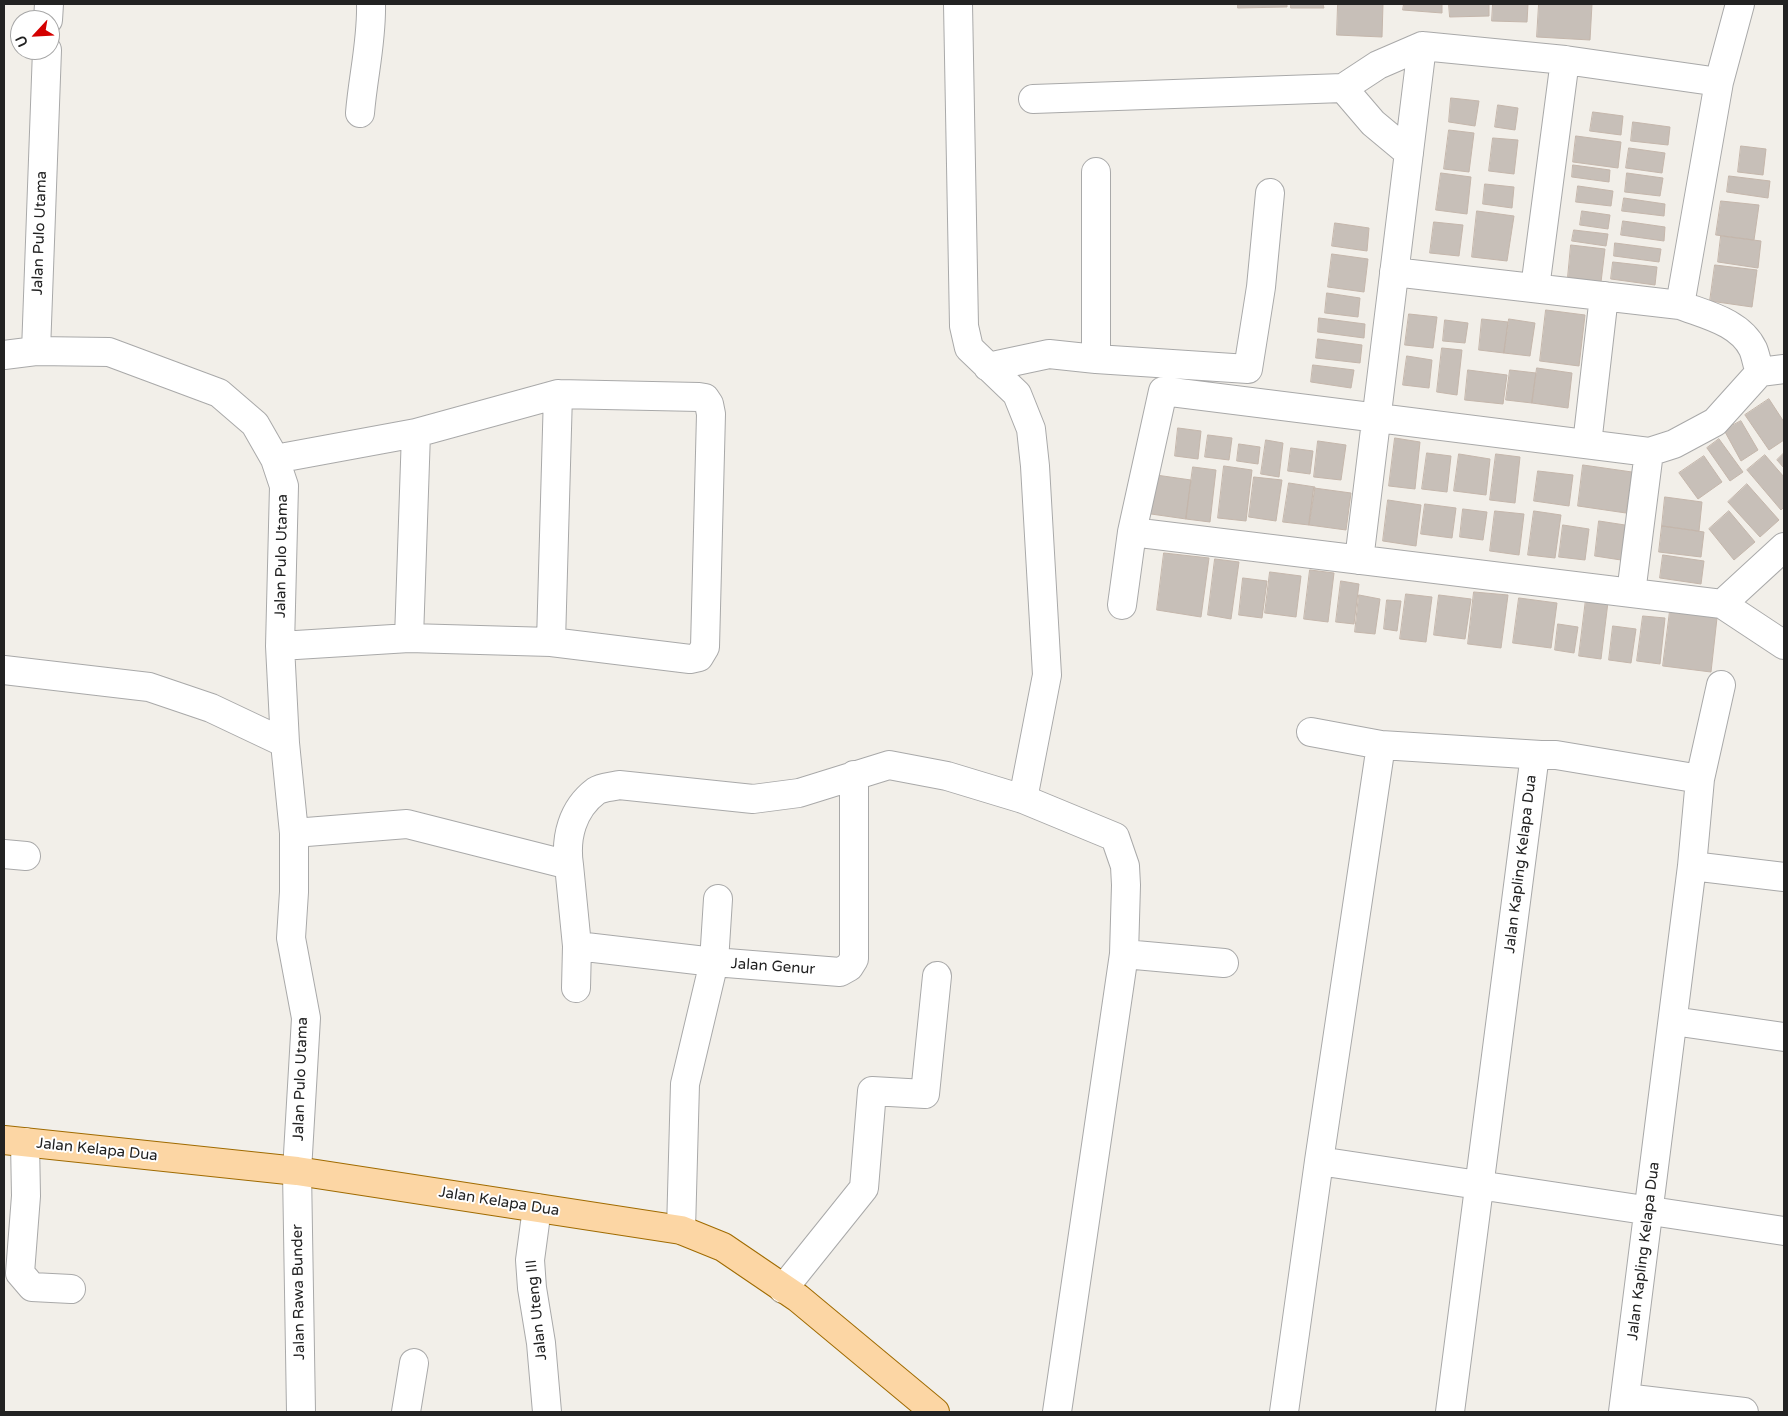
<!DOCTYPE html>
<style>
body{margin:0}
#map{position:relative;width:1788px;height:1416px;overflow:hidden;background:#f2efe9;font-family:"Varela Round",sans-serif}
canvas{display:block}
.frame{position:absolute;inset:0;border:5px solid #222;pointer-events:none}
.north{position:absolute;left:10px;top:10px;width:50px;height:50px;box-sizing:border-box;background:#fff;border:1px solid #a7a7a7;border-radius:50%;rotate:245deg;font-size:14px;font-weight:700;line-height:20px;text-align:center;color:#222}
.north::after{content:'';display:block;margin:auto;width:18px;height:22px;background:#d40000;clip-path:polygon(50% 0,100% 100%,50% 72%,0 100%)}
</style>
<div id="map">
<canvas width="1788" height="1416"></canvas>
<div class="frame"></div>
<div class="north">U</div>
</div>
<script>
const c = document.querySelector('canvas').getContext('2d');
c.lineJoin = 'round';
function fill(path, color) {
  c.fillStyle = color;
  c.fill(path, 'evenodd');
}
function stroke(path, color, width, dash) {
  c.strokeStyle = color;
  c.lineWidth = width;
  c.lineCap = dash ? 'butt' : 'round';
  c.setLineDash(dash || []);
  c.stroke(path);
}
function write(font, color, halo, rows, align = 'center') {
  c.font = font + ' "Varela Round",sans-serif';
  c.lineWidth = 4;
  c.setLineDash([]);
  c.textBaseline = 'middle';
  c.strokeStyle = halo;
  c.fillStyle = color;
  for (const [text, x, y, turn = 0] of rows) {
    c.save();
    c.translate(x, y);
    c.rotate((+turn || 0) * Math.PI / 180);
    c.textAlign = isNaN(turn) ? turn : align;
    if (halo) c.strokeText(text, 0, 0);
    c.fillText(text, 0, 0);
    c.restore();
  }
}
const building = new Path2D(`
 M 1238,4 L 1287,4 L 1287,7 L 1238,8 Z
 M 1291,4 L 1323,4 L 1324,8 L 1291,8 Z
 M 1338,4 L 1383,4 L 1382,37 L 1337,35 Z
 M 1404,4 L 1442,4 L 1442,13 L 1403,10 Z
 M 1449,4 L 1489,4 L 1489,16 L 1450,17 Z
 M 1493,4 L 1528,4 L 1527,22 L 1492,21 Z
 M 1539,4 L 1592,4 L 1590,40 L 1537,37 Z
 M 1451,98 L 1479,101 L 1475,126 L 1449,122 Z
 M 1498,105 L 1518,108 L 1515,130 L 1495,127 Z
 M 1593,112 L 1623,116 L 1621,135 L 1590,131 Z
 M 1633,122 L 1670,127 L 1668,145 L 1631,141 Z
 M 1449,130 L 1474,133 L 1469,172 L 1444,169 Z
 M 1576,136 L 1621,142 L 1618,168 L 1573,162 Z
 M 1493,138 L 1518,140 L 1514,174 L 1489,171 Z
 M 1741,146 L 1766,149 L 1763,175 L 1738,172 Z
 M 1629,148 L 1665,153 L 1662,173 L 1626,168 Z
 M 1573,165 L 1610,170 L 1609,182 L 1572,177 Z
 M 1441,173 L 1471,177 L 1467,214 L 1436,210 Z
 M 1627,173 L 1663,178 L 1660,196 L 1625,192 Z
 M 1729,176 L 1770,181 L 1768,198 L 1727,192 Z
 M 1485,184 L 1514,187 L 1512,208 L 1483,204 Z
 M 1578,186 L 1613,191 L 1611,206 L 1576,202 Z
 M 1624,198 L 1665,204 L 1664,216 L 1622,211 Z
 M 1721,201 L 1759,205 L 1754,240 L 1716,235 Z
 M 1477,211 L 1514,216 L 1507,261 L 1472,257 Z
 M 1582,211 L 1610,215 L 1608,229 L 1580,225 Z
 M 1623,221 L 1665,227 L 1664,241 L 1621,235 Z
 M 1434,222 L 1463,225 L 1459,256 L 1430,253 Z
 M 1335,223 L 1369,228 L 1367,251 L 1332,246 Z
 M 1574,230 L 1608,234 L 1606,246 L 1572,241 Z
 M 1721,236 L 1761,241 L 1758,268 L 1718,262 Z
 M 1615,243 L 1661,249 L 1659,262 L 1614,256 Z
 M 1571,245 L 1605,249 L 1601,282 L 1568,277 Z
 M 1332,254 L 1368,259 L 1364,292 L 1328,287 Z
 M 1613,262 L 1657,267 L 1655,285 L 1611,279 Z
 M 1715,265 L 1757,270 L 1752,307 L 1710,301 Z
 M 1327,293 L 1360,298 L 1358,317 L 1325,313 Z
 M 1546,310 L 1585,315 L 1579,366 L 1540,361 Z
 M 1409,314 L 1437,317 L 1433,348 L 1405,345 Z
 M 1319,318 L 1365,324 L 1364,338 L 1318,332 Z
 M 1482,319 L 1508,322 L 1504,353 L 1479,350 Z
 M 1509,319 L 1535,323 L 1530,356 L 1504,353 Z
 M 1445,320 L 1468,323 L 1465,343 L 1443,341 Z
 M 1318,339 L 1362,345 L 1360,363 L 1316,358 Z
 M 1442,348 L 1462,350 L 1457,395 L 1437,392 Z
 M 1407,356 L 1432,360 L 1429,388 L 1403,385 Z
 M 1313,365 L 1354,370 L 1351,388 L 1311,382 Z
 M 1537,368 L 1572,373 L 1568,408 L 1532,403 Z
 M 1468,370 L 1507,375 L 1503,404 L 1465,400 Z
 M 1510,370 L 1536,373 L 1532,403 L 1506,400 Z
 M 1769,399 L 1784,422 L 1784,440 L 1769,450 L 1745,415 Z
 M 1741,421 L 1758,450 L 1741,461 L 1724,430 Z
 M 1178,428 L 1201,431 L 1198,459 L 1175,456 Z
 M 1208,435 L 1232,438 L 1229,460 L 1205,457 Z
 M 1395,438 L 1420,442 L 1415,489 L 1389,486 Z
 M 1719,439 L 1743,472 L 1730,481 L 1707,448 Z
 M 1266,440 L 1283,443 L 1279,477 L 1261,474 Z
 M 1318,441 L 1346,445 L 1341,480 L 1314,477 Z
 M 1239,444 L 1260,447 L 1258,464 L 1237,461 Z
 M 1291,448 L 1313,451 L 1310,474 L 1288,471 Z
 M 1427,453 L 1451,456 L 1447,492 L 1422,489 Z
 M 1784,453 L 1784,468 L 1777,460 Z
 M 1459,454 L 1490,459 L 1486,495 L 1454,491 Z
 M 1496,454 L 1520,457 L 1515,503 L 1490,500 Z
 M 1765,455 L 1784,477 L 1784,507 L 1781,510 L 1747,470 Z
 M 1704,456 L 1722,482 L 1698,499 L 1679,473 Z
 M 1583,465 L 1632,472 L 1626,513 L 1578,506 Z
 M 1224,466 L 1252,470 L 1246,521 L 1218,518 Z
 M 1193,467 L 1216,470 L 1210,522 L 1186,519 Z
 M 1538,471 L 1573,475 L 1569,506 L 1534,501 Z
 M 1156,475 L 1191,480 L 1186,519 L 1151,514 Z
 M 1254,477 L 1282,480 L 1276,521 L 1249,517 Z
 M 1289,483 L 1315,487 L 1309,525 L 1283,522 Z
 M 1747,484 L 1779,520 L 1760,537 L 1728,502 Z
 M 1314,488 L 1351,493 L 1346,530 L 1309,525 Z
 M 1665,497 L 1702,502 L 1699,531 L 1662,526 Z
 M 1388,500 L 1421,505 L 1416,546 L 1383,541 Z
 M 1425,504 L 1456,508 L 1452,538 L 1421,534 Z
 M 1463,509 L 1487,512 L 1483,540 L 1460,537 Z
 M 1495,511 L 1524,514 L 1519,555 L 1490,551 Z
 M 1534,511 L 1561,515 L 1555,558 L 1528,555 Z
 M 1729,511 L 1755,542 L 1734,560 L 1709,529 Z
 M 1599,521 L 1625,525 L 1621,560 L 1595,556 Z
 M 1563,525 L 1589,529 L 1585,560 L 1559,557 Z
 M 1662,526 L 1704,532 L 1701,557 L 1659,552 Z
 M 1164,553 L 1209,558 L 1201,617 L 1157,610 Z
 M 1663,555 L 1704,561 L 1701,584 L 1660,578 Z
 M 1215,559 L 1239,562 L 1231,619 L 1208,615 Z
 M 1310,570 L 1334,573 L 1328,622 L 1304,619 Z
 M 1270,572 L 1301,576 L 1296,617 L 1265,613 Z
 M 1243,578 L 1267,581 L 1262,618 L 1239,615 Z
 M 1341,581 L 1359,584 L 1354,624 L 1336,622 Z
 M 1474,592 L 1508,595 L 1501,648 L 1468,644 Z
 M 1406,594 L 1432,597 L 1426,642 L 1400,639 Z
 M 1359,595 L 1380,599 L 1375,634 L 1355,632 Z
 M 1439,595 L 1471,599 L 1465,639 L 1434,635 Z
 M 1519,598 L 1557,603 L 1551,648 L 1513,643 Z
 M 1586,599 L 1608,602 L 1601,659 L 1579,656 Z
 M 1387,600 L 1401,601 L 1397,631 L 1384,629 Z
 M 1671,603 L 1718,609 L 1711,672 L 1663,666 Z
 M 1643,616 L 1665,618 L 1660,664 L 1637,661 Z
 M 1558,624 L 1578,627 L 1574,653 L 1555,650 Z
 M 1613,626 L 1636,629 L 1631,663 L 1609,660 Z`);
const minor = new Path2D(`
 M 958,4 L 964,326 L 969,348 L 1017,394 L 1031,429 L 1035,466 L 1047,675 L 1023,799
 M 48,20 L 49,4
 M 47,50 L 36,351 L 109,352 L 219,393 L 255,424 L 275,459 L 284,486 L 280,646 L 285,743 L 294,833 L 294,892 L 291,938 L 306,1018 L 297,1171 L 301,1412
 M 1343,88 L 1373,123 L 1409,153
 M 1033,99 L 1343,88 L 1378,65 L 1422,46 L 1565,60 L 1719,82
 M 360,113 C 363,76 372,41 371,4
 M 1394,272 L 1680,305 C 1706,315 1740,322 1753,349 C 1756,356 1757,365 1760,372 L 1715,422 L 1674,444 L 1649,452 L 1631,593
 M 1535,288 L 1565,60
 M 1680,305 L 1719,82 L 1740,4
 M 4,355 L 36,351
 M 1096,359 L 1096,172
 M 988,367 L 1049,354 L 1096,359 L 1248,369 L 1261,287 L 1270,193
 M 1760,372 L 1784,369
 M 1587,444 L 1604,296
 M 275,459 L 416,433 L 558,394 L 699,397 L 705,398 L 709,404 L 711,414 L 705,647 L 699,657 L 690,659 L 551,642 L 409,638 L 280,646
 M 1132,532 L 1722,604 L 1784,547
 M 1359,560 L 1422,46
 M 1722,604 L 1784,645
 M 1122,605 L 1132,532 L 1163,391 L 1649,452
 M 409,638 L 416,433
 M 551,642 L 558,394
 M 4,670 L 149,687 L 211,708 L 285,743
 M 1311,732 L 1381,745 L 1541,755
 M 294,833 L 407,824 L 569,865 L 577,946 L 576,988
 M 4,854 L 26,856
 M 569,865 C 565,838 572,809 596,791 C 602,787 612,787 619,785 L 753,799 L 799,793 L 889,765 L 947,776 L 1023,799 L 1115,837 L 1125,866 L 1126,885 L 1124,954 L 1057,1412
 M 1692,866 L 1784,877
 M 577,946 L 714,962 L 718,899
 M 1124,954 L 1224,963
 M 1673,1021 L 1784,1037
 M 25,1142 L 26,1196 L 20,1273 L 32,1287 L 71,1289
 M 1319,1161 L 1784,1231
 M 537,1208 L 530,1260 L 532,1288 L 541,1343 L 547,1412
 M 681,1230 L 685,1084 L 714,962 L 840,972 L 849,967 L 854,959 L 854,775
 M 783,1289 L 864,1188 L 872,1091 L 925,1094 L 937,976
 M 1625,1398 L 1744,1412
 M 406,1412 L 414,1363
 M 1284,1412 L 1319,1161 L 1381,745
 M 1450,1412 L 1534,762 L 1541,755 L 1556,755 L 1700,779
 M 1623,1412 L 1692,866 L 1700,779 L 1721,685`);
const major = new Path2D(`
 M 4,1140 L 297,1171 L 681,1230 L 723,1247 L 798,1298 L 935,1412`);
const streetNames = [
 ["Jalan Pulo Utama",40,233,-88],
 ["Jalan Pulo Utama",282,556,-89],
 ["Jalan Kapling Kelapa Dua",1521,864,-83],
 ["Jalan Genur",773,967,4],
 ["Jalan Pulo Utama",301,1079,-88],
 ["Jalan Kelapa Dua",97,1150,6],
 ["Jalan Kelapa Dua",499,1202,9],
 ["Jalan Kapling Kelapa Dua",1644,1251,-83],
 ["Jalan Rawa Bunder",299,1292,-91],
 ["Jalan Uteng III",537,1310,-96]
];
fill(building, '#c7bfb8');
stroke(building, '#c4b6ab', 1);
stroke(minor, '#a9a9a9', 30);
stroke(major, '#a06b00', 30);
stroke(minor, '#fff', 28);
stroke(major, '#fcd6a4', 28);
write('15px', '#222', '#fff', streetNames);
</script>
